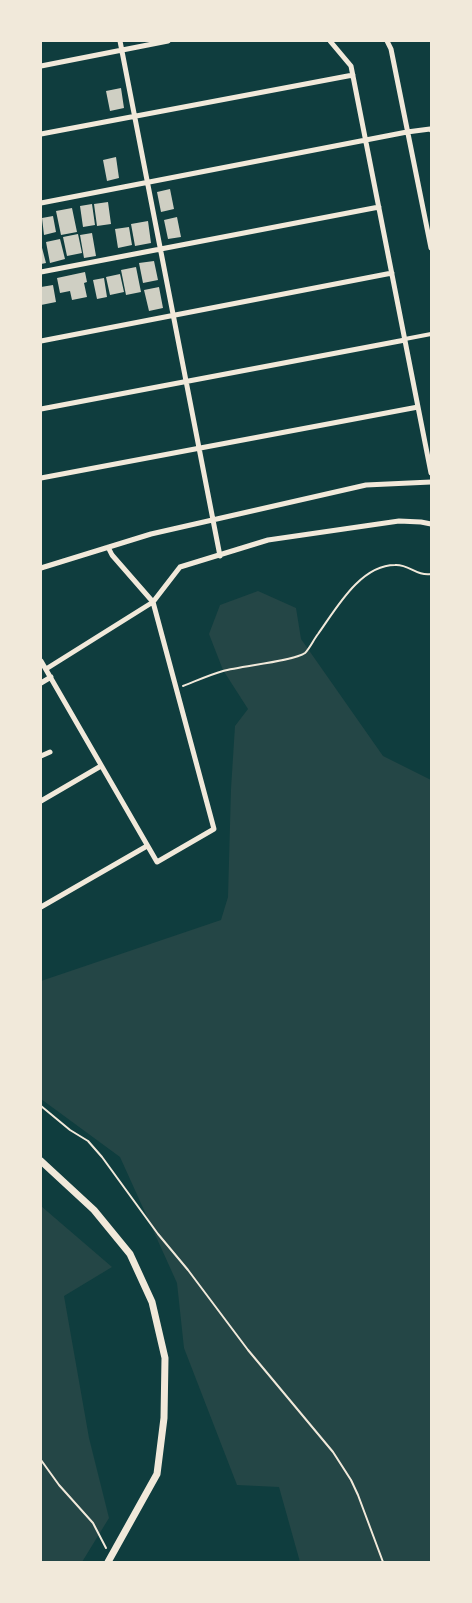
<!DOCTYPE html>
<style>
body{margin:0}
#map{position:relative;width:472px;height:1603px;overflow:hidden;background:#0f3d3e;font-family:Commissioner,sans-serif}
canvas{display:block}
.frame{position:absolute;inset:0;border:42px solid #f1e9da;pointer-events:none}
</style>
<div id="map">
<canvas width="472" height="1603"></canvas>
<div class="frame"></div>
</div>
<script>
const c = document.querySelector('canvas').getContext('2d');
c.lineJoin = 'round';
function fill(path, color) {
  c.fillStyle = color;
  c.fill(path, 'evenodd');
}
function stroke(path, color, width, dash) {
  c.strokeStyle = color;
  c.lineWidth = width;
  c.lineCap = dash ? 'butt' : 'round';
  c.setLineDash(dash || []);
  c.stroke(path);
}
const green = new Path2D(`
 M 258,591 L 296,608 L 301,639 L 383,756 L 431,780 L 431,1562 L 300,1562 L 279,1487 L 237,1485 L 184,1348 L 177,1283 L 120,1157 L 41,1099 L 41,981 L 221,920 L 228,897 L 231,789 L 235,726 L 248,709 L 223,670 L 209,634 L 220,605 Z
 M 41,1206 L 112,1267 L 64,1296 L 89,1438 L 109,1518 L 82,1562 L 41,1562 Z`);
const building = new Path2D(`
 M 121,88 L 124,108 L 110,111 L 106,91 Z
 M 116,157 L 119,178 L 107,181 L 103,160 Z
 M 170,189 L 174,209 L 161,212 L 157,192 Z
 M 108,202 L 111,224 L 97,226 L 94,204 Z
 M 92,204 L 95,225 L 83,227 L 80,206 Z
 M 72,208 L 77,232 L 61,235 L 56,211 Z
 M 53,216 L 56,232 L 44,235 L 42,218 Z
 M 177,217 L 181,237 L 168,239 L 164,220 Z
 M 148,221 L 151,243 L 135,246 L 131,224 Z
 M 129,227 L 132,245 L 118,248 L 115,229 Z
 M 92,233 L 96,256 L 84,258 L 80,235 Z
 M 78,234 L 82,253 L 67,256 L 63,237 Z
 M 60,239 L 65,259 L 50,263 L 46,242 Z
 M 41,244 L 46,263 L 41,264 Z
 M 154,261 L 158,280 L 143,283 L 139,263 Z
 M 136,267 L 141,292 L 126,295 L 121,270 Z
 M 85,272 L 87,282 L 84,283 L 87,297 L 72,300 L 70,291 L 60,293 L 57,278 Z
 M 120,274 L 124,292 L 110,295 L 106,277 Z
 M 104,278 L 107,297 L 97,299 L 93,280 Z
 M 53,285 L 56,302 L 41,305 L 41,287 Z
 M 159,287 L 163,308 L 149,311 L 144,290 Z`);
const path = new Path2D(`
 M 183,686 C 196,681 209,675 223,671 C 240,666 294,661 305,653 C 310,648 314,639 318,634 C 336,609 360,565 395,565 C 409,564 416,576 431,574
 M 41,1106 L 70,1130 L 88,1141 L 102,1157 L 158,1234 L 188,1270 L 248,1350 L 333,1452 L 351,1480 L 358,1495 L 383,1562
 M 41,1460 L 59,1485 L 93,1523 L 106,1548`);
const pedestrian = new Path2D(`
 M 405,339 L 431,334`);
const minor = new Path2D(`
 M 120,41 L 220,556
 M 330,41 L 351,66 L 431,473
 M 387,41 L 391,49 L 431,248
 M 41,66 L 168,41
 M 41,134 L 353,75
 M 41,203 L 407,132 L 430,129 L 431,130
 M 41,272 L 379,207
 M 41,341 L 392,273
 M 41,409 L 405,340
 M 41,478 L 418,407
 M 41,568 L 151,534 L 366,485 L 431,482
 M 41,661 L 157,862 L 214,829 L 153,602 L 112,555 L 108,547
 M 46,669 L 153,602 L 180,567 L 268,540 L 399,521 L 421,522 L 431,524
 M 41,683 L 51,677
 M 41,756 L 50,752
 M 41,801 L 101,766
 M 41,907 L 147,846`);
const tertiary = new Path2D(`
 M 41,1161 L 94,1210 L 130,1254 L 152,1302 L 165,1358 L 164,1418 L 157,1474 L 108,1562`);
fill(green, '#244646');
fill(building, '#cfcfc3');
stroke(path, '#f1e9da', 2);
stroke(pedestrian, '#f1e9da', 4);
stroke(minor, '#f1e9da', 5);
stroke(tertiary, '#f1e9da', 7);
</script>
